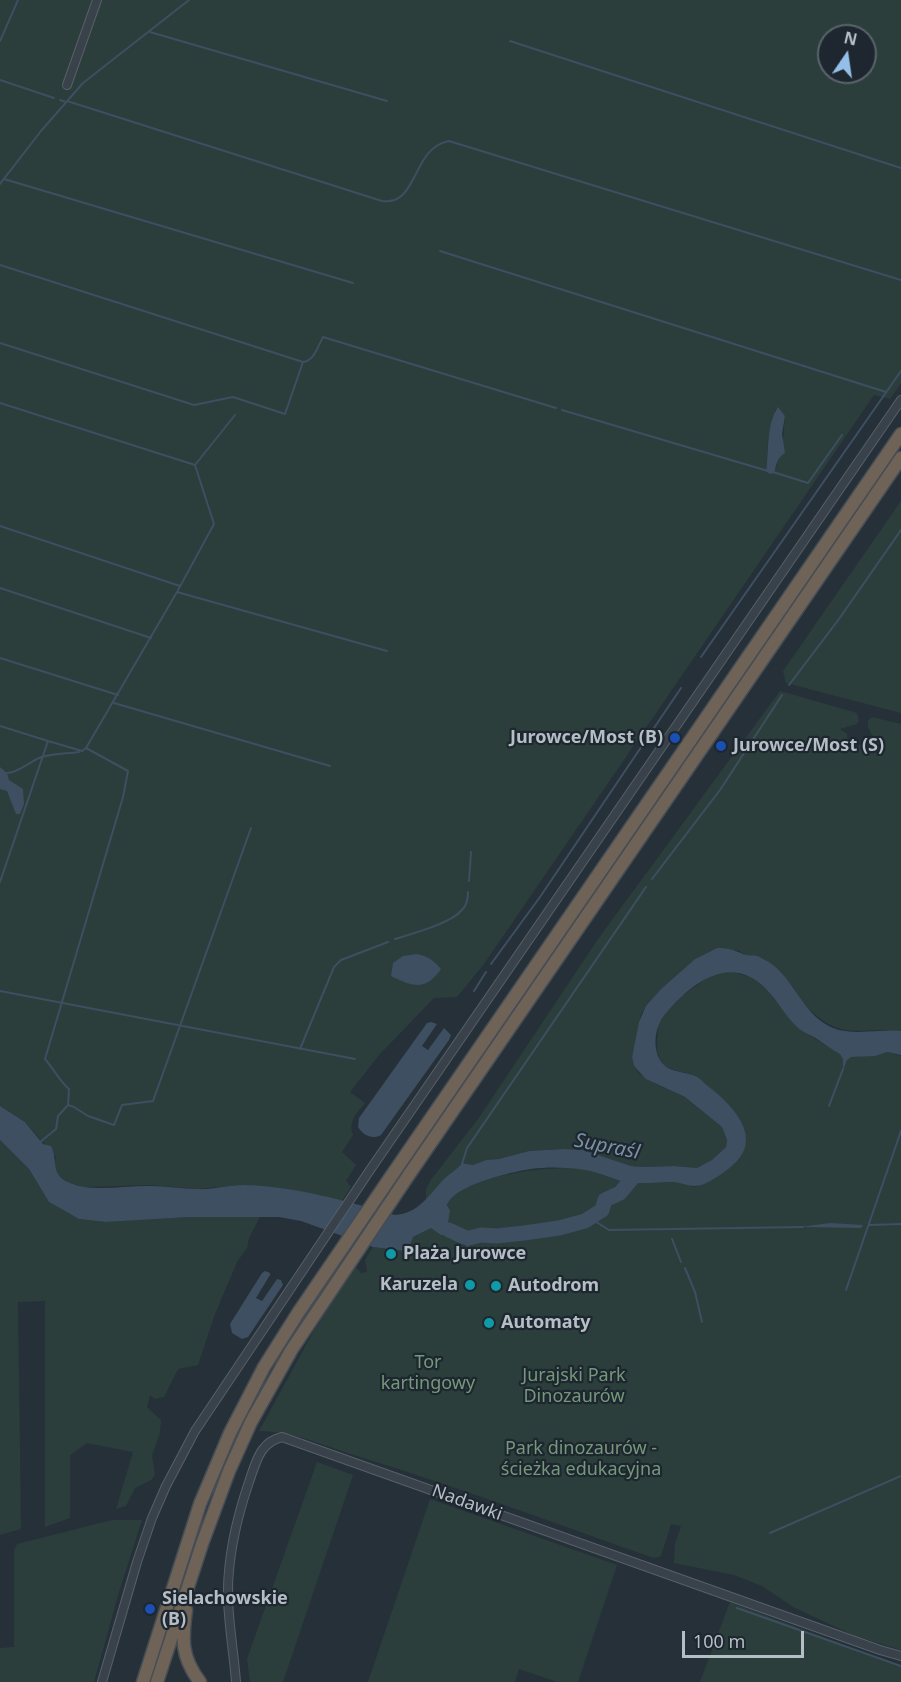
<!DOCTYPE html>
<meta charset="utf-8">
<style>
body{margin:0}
#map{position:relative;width:901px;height:1682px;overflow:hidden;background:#263039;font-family:"Noto Sans",sans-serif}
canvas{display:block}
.north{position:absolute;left:817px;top:24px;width:60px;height:60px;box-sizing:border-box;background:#1e272f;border:2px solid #5a636b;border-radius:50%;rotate:13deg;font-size:16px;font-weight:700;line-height:24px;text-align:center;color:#b5bdc5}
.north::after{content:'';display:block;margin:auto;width:21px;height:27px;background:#95bfea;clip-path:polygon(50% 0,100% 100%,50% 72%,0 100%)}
.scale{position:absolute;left:682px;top:1631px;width:122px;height:27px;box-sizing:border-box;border:3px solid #b5bdc5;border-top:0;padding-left:8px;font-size:18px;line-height:21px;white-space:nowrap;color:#b5bdc5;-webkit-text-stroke:4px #1e272f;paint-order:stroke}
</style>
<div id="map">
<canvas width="901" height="1682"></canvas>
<div class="north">N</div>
<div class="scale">100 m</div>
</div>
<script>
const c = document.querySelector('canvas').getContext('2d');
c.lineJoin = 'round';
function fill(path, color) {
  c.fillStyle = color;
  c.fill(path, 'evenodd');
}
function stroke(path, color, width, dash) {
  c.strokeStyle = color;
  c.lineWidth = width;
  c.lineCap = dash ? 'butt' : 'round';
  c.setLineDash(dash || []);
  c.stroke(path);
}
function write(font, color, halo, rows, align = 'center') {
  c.font = font + ' "Noto Sans",sans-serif';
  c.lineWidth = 4.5;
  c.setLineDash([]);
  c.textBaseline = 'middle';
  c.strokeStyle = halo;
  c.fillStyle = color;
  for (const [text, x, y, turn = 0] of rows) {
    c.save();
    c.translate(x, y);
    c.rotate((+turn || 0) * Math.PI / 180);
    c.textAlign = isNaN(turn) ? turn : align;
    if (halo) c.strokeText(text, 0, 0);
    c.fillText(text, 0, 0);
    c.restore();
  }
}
const green = new Path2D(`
 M 0,0 L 901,0 L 901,383 L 890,399 L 874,395 L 484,964 L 457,997 L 434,998 L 380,1054 L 350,1092 L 365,1103 C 356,1114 348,1121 353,1135 L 342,1152 L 356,1165 L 346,1181 L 351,1187 L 342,1201 L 288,1189 L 241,1185 L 197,1189 L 151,1185 L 84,1187 L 69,1183 L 57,1174 L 54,1169 L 56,1157 L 25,1122 L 0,1106 ZM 829,36 L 865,36 L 865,72 L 829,72 ZM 776,409 L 785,416 L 783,441 L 776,468 L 766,471 L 768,440 Z
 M 901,501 L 901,713 L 786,683 L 783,671 Z
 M 780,691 L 857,713 L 859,721 L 857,724 L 840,729 L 847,734 L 848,743 L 858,747 L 866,738 L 874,739 L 868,727 L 868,721 L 872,717 L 901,724 L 901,1031 C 857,1027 841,1042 806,1006 C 798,998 795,988 787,980 L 739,951 L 717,948 L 695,959 L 661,989 L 641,1014 L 632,1057 L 634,1066 L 639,1073 L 656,1084 L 685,1097 L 722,1127 L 727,1140 L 726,1147 L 712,1160 L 697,1168 L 674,1166 L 643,1167 L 631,1166 L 583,1150 L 564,1149 L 529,1151 L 499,1159 L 486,1160 L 473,1165 L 465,1163 L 444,1180 L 426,1201 L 426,1190 L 430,1181 L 478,1119 L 598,939 Z
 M 729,971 L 750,977 L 757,981 L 766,989 L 798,1028 L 840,1054 L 855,1057 L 887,1052 L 901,1056 L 901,1650 L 855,1636 L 795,1608 L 762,1586 L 734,1575 L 674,1563 L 675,1544 L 681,1526 L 671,1524 L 661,1556 L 654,1558 C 556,1524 459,1487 360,1457 C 328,1447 293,1431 259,1431 L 312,1334 L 355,1266 L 361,1273 L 367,1272 L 365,1260 L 373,1247 L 406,1251 L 413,1237 L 431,1228 L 450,1226 L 448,1222 L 448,1201 C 468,1175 551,1165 583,1169 C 600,1172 615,1182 632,1183 C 646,1184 660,1182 674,1182 C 681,1182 689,1185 696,1187 L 740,1157 L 746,1141 L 691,1074 L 673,1070 L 665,1066 L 660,1059 L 657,1050 L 658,1025 L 664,1014 L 682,996 L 714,973 Z
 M 0,1140 L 29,1169 L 49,1202 L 79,1219 L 106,1222 L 190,1217 L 260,1217 L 249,1238 L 247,1248 L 237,1262 L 215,1314 L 198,1365 L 178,1369 L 164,1397 L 155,1399 L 150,1395 L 147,1407 L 161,1420 L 160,1432 L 152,1456 L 155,1475 L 151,1480 L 135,1488 L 126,1506 L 116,1509 L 133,1452 L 87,1443 L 70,1455 L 70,1518 L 45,1527 L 45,1301 L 18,1302 L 21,1529 L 0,1535 Z
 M 317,1462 L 353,1475 L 283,1682 L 250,1682 L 247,1659 Z
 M 430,1499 L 617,1565 L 578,1682 L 557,1682 L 519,1669 L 515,1682 L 368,1682 Z
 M 112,1520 L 142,1520 L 119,1592 L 94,1682 L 0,1682 L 0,1648 L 14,1647 L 14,1551 L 17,1544 Z
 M 730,1602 L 901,1666 L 901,1682 L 700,1682 Z`);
const water = new Path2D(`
 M 778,407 L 785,416 L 782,434 L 785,453 C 776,459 777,464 774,473 L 770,474 L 766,471 C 769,451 766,425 778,407 Z
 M 0,767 L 7,773 L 9,780 L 23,789 L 24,804 L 20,814 L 16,814 L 7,791 L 0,789 Z
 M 717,948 C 728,948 734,950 743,954 C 747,956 753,955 757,956 C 762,958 769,962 773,965 C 796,983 804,1016 833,1028 C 853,1036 879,1029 901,1031 L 901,1055 L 887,1052 L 875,1056 L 851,1057 L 847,1060 L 843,1070 L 843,1059 L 840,1054 C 832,1050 825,1044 817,1039 C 811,1035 804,1033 798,1028 C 785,1016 778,1001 766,989 C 731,953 693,982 667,1012 C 656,1023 652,1043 659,1058 C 667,1074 682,1070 695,1076 C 700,1078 704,1083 709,1087 C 730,1103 762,1135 737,1161 C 730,1169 705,1187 695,1186 C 687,1186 680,1182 672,1182 C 659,1182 645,1184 632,1183 L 626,1185 L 623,1182 C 608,1177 593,1170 578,1169 C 562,1167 546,1167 531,1169 C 511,1172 454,1185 447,1205 L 450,1211 L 448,1222 L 458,1232 L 466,1235 L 466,1241 L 451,1234 L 441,1235 L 431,1228 L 413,1237 L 409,1248 L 404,1251 L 373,1247 L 301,1221 L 279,1217 L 190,1217 L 106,1222 L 79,1219 L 49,1202 L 29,1169 L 0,1140 L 0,1106 L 25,1122 L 43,1144 L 51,1146 C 59,1162 49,1174 70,1183 C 93,1193 127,1185 152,1186 C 167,1186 182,1189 197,1189 C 212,1190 228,1185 243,1185 C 295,1186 345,1201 395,1215 C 418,1214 430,1194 444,1179 C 450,1173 457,1170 462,1163 L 473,1165 L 486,1160 L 499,1159 L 529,1151 L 564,1149 L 583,1150 L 631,1166 L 643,1167 L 674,1166 L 697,1168 L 712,1160 L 726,1147 L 727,1140 L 722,1127 L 685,1097 L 646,1079 L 634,1066 L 632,1057 L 639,1022 L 646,1006 L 661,989 L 695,959 Z
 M 417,954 C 428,956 434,961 441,969 C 426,991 413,987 391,976 L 393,963 L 403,956 Z
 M 431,1022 L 437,1024 L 422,1046 L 428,1050 L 444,1028 L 451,1035 L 449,1040 L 381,1135 C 372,1140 363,1135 358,1127 L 359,1118 L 427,1023 Z
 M 830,1223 L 863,1225 L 861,1228 L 800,1227 Z
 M 265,1271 L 270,1273 L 270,1275 L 256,1298 L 262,1301 L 277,1279 L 281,1280 L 283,1285 L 248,1337 L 242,1339 L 232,1333 L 230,1324 L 262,1273 Z`);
const stream = new Path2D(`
 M 150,32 L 387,101
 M 0,41 L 18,0
 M 510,41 L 901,168
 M 0,80 L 54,98
 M 60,100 L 66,102
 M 67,101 L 382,201 C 419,206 411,148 449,141 L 901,280
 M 4,179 L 353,283
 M 0,184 L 41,131 L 83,83 L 189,0
 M 440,251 L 886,392
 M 0,265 L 303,362 C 314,361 318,346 323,337 L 556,408
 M 0,343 L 194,405 L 233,397 L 285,414 L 303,362
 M 0,403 L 195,465 L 235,415
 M 562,410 L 768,471
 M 773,472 L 808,483 L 842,435
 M 0,526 L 180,586
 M 0,588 L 151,638
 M 177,592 L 387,651
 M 701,657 L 901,371
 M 0,658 L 118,695
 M 789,685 L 839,619 L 901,530
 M 114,703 L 330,766
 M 0,726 L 48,741
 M 7,773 C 17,773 27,764 37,759 C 48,753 67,754 79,752
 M 652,879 L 720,790 L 782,695
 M 469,881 L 471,852
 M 0,882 L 48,741 L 82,751 L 86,748 L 177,592 L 214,524 L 195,465
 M 395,939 C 413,933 450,924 462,910 C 467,905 468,898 468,892
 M 491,964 L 540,897 L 681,688
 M 0,991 L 355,1059
 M 474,991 L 486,972
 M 300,1049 L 334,967 L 341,960 L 388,942
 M 68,1105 L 69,1089 C 62,1084 52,1067 45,1059 L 123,797 L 128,771 L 86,748
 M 829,1106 L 843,1069
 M 39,1143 L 56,1129 L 58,1116 L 68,1105 L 74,1107 L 88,1116 L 114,1125 L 122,1105 L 153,1101 L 251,828
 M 462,1164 L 467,1148 L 646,887
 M 590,1218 L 609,1230 L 803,1227
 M 870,1225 L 901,1224
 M 672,1239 L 681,1262
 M 465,1241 L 469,1249 L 472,1251 L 503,1254
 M 685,1268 L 695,1292 L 702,1322
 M 846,1290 L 901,1131
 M 770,1533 L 901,1476
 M 737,1608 L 901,1666`);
const river = new Path2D(`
 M 449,1230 L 464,1237 L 469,1238 L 481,1235 L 497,1236 L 524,1233 L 559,1228 L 585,1221 L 602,1210 L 605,1200 L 620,1193 L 635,1175`);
const minor = new Path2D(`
 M 67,85 L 97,0
 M 102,1682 L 137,1562 L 152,1518 L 166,1486 L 195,1431 L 370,1170 L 901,400
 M 236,1682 C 234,1655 229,1627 228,1599 C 227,1559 236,1520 249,1482 C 256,1462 260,1442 282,1437 L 880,1650 L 901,1656`);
const highway = new Path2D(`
 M 186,1610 C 182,1640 181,1657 200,1682
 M 143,1682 L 200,1504 L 230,1433 L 264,1367 L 298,1313 L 392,1175 L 901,434
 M 157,1682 L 202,1544 L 229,1471 L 251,1422 L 292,1349 L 406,1179 L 901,458`);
const markers = [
 [675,738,6,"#1a4fb4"],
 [721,746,6,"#1a4fb4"],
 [391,1254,6,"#0f9aa8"],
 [470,1285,6,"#0f9aa8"],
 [496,1286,6,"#0f9aa8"],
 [489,1323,6,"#0f9aa8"],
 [150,1609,6,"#1a4fb4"]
];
const poiNames = [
 ["Jurowce/Most (B)",663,738,"right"],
 ["Jurowce/Most (S)",733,746],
 ["Plaża Jurowce",403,1254],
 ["Karuzela",458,1285,"right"],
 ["Autodrom",508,1286],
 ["Automaty",501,1323],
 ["Sielachowskie",162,1599],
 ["(B)",162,1620]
];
const parkNames = [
 ["Tor",428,1363],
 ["kartingowy",428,1384],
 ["Jurajski Park",574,1376],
 ["Dinozaurów",574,1397],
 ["Park dinozaurów -",581,1449],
 ["ścieżka edukacyjna",581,1470]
];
const streetNames = [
 ["Nadawki",467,1503,20]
];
const waterNames = [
 ["Supraśl",607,1147,11]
];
fill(green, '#2b3e3c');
fill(water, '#3d4f60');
stroke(stream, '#3d4f60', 2);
stroke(river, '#3d4f60', 15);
stroke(minor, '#576068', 10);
stroke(highway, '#444d55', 15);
stroke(minor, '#39424a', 8);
stroke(highway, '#6f6357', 12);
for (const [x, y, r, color] of markers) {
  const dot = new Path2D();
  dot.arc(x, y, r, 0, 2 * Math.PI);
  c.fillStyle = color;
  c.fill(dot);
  stroke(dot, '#1e272f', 2);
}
write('bold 18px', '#b5bdc5', '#1e272f', poiNames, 'left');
write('18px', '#76987a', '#1e272f', parkNames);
write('18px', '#b5bdc5', '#1e272f', streetNames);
write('italic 20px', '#7990a5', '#1e272f', waterNames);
</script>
